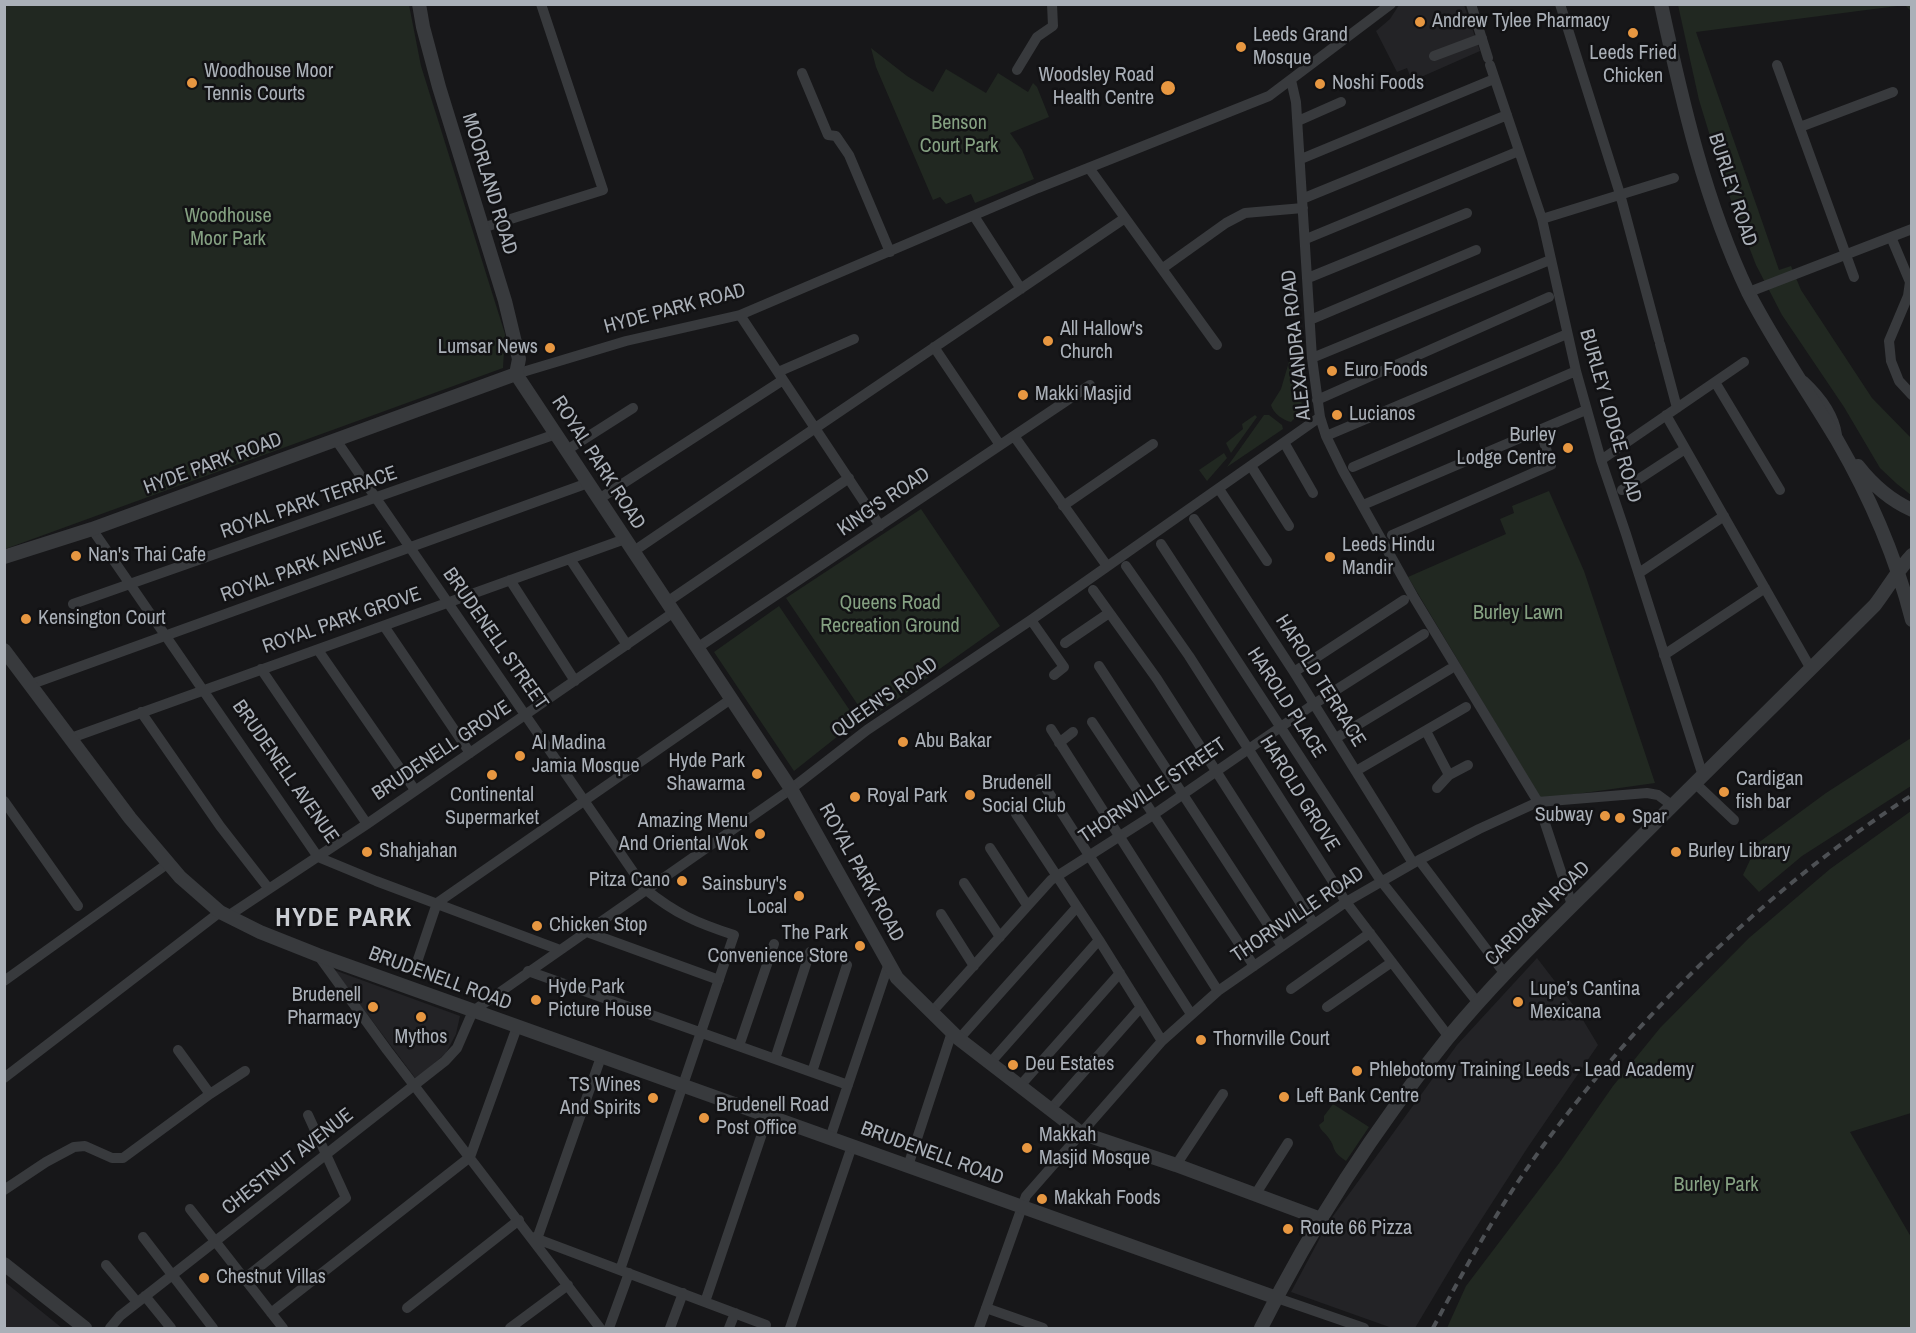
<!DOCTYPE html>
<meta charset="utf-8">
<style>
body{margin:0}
#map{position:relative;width:1916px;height:1333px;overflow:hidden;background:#171719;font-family:"Archivo Narrow",sans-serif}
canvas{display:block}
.frame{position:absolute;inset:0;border:6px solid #aab0b8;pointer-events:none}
</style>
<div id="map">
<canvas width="1916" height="1333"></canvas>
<div class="frame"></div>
</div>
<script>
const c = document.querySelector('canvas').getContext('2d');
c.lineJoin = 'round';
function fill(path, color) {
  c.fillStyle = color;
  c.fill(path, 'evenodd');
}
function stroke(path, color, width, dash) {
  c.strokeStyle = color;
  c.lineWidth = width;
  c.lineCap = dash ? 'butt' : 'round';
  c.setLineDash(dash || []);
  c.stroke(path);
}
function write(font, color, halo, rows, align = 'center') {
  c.font = font + ' "Archivo Narrow",sans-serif';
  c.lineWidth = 5;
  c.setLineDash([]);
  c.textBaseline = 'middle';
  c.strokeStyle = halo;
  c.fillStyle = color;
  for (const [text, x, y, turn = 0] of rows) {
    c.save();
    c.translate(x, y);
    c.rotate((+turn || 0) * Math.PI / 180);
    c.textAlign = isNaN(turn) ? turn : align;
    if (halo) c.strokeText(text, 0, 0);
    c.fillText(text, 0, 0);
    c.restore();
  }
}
const built = new Path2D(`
 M 1399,5 L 1464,5 L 1480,51 L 1412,81 L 1407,68 L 1397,72 L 1376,31 L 1390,19 Z
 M 1537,958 L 1577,1010 L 1598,1045 L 1528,1147 L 1461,1251 L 1415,1328 L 1392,1328 L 1291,1292 L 1328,1223 L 1457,1045 Z
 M 334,970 L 460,1016 L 456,1034 L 446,1053 L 416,1079 Z
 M 4,1282 L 5,1282 L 62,1328 L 5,1328 Z`);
const green = new Path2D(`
 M 4,5 L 409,5 L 421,66 L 505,334 L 503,368 L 5,549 Z
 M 1678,5 L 1911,5 L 1911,11 L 1905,5 L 1696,32 L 1779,270 L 1791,266 L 1801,290 L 1872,398 L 1911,438 L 1911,495 L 1897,484 L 1880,468 L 1844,407 L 1782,315 L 1756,265 L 1724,182 L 1699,100 Z
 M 871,48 L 907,76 L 933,92 L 946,69 L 986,93 L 998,73 L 1028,92 L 1033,83 L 1037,87 L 1049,117 L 1010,133 L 1022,150 L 1034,179 L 975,203 L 971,194 L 946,204 L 940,197 L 933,200 L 876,67 Z
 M 1298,331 L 1302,410 L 1291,422 C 1284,421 1273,413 1271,405 L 1281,389 Z
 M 1255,415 L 1257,417 L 1231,453 L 1226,443 L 1243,429 L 1242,424 Z
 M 1264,415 L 1269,415 L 1282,425 L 1283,429 L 1227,467 Z
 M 1224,453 L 1227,458 L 1207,481 L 1199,470 Z
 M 1549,491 L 1584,571 L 1655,783 L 1541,799 L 1408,577 L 1506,534 L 1500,519 L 1514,513 L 1512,506 Z
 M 921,509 L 1000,626 L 868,720 L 786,598 Z
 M 779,606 L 857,721 L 794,771 L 714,652 Z
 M 1911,738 L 1911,786 L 1802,856 L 1759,892 L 1743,875 L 1758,843 L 1826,793 Z
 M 1911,811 L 1911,1113 L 1850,1132 L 1911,1237 L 1911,1328 L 1447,1328 L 1466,1286 L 1560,1162 L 1613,1086 L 1660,1028 L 1749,938 L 1830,869 Z
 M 1333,1104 L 1369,1127 L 1346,1161 C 1330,1150 1337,1149 1328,1137 C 1324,1132 1321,1131 1319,1125 L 1324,1121 L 1324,1116 Z`);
const minor = new Path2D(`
 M 1471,4 L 1488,58
 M 1560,4 L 1620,194 L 1659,340
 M 1434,56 L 1482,38
 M 1490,65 L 1542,219 L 1576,371 L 1601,460 L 1626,534 L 1703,776
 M 1777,65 L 1854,277
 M 1017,70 L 1037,37 L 1053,26 L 1052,4
 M 802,73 L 828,135 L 836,136 L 849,155 L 890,252
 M 1291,80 L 1296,102 L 1312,358 L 1320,417 L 1326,436 L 1343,471 L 1413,596 L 1538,802 L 1572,905
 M 1298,121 L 1341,102
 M 1800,127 L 1893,92
 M 1301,159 L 1494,79
 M 1089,168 L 1217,345
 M 1302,199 L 1507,115
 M 974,216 L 1021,289
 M 1542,219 L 1674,178
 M 482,228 L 603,190 L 541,4
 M 1891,237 L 1910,282 L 1908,296 L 1889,341 L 1891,361 L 1899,381 L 1912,395
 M 1306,239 L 1519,151
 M 1163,268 L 1226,223 L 1245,213 L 1303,208
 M 1308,278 L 1467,213
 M 1749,292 L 1912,229
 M 740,315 L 880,526
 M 1310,320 L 1476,250
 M 1660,344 L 1677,408
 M 934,347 L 1000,445
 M 1312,358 L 1550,260
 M 778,372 L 854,339
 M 516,374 L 626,341 L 740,315 L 1038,188 L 1269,96 L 1391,4
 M 1804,381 C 1819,395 1834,414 1837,435
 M 1715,382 L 1780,490
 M 1317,400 L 1549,297
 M 1666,415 L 1811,669
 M 1014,436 L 1107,566
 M 1326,436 L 1567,334
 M 336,440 L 645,889 C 676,914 697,923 734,935 L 620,1270
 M 1285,444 L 1313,493
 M 567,450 L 633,408
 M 1601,460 L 1744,362
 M 1251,466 L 1289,526
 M 1353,467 L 1576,371
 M 1219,489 L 1267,561
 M 1622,490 L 1685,449
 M 599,499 L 783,380
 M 1363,505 L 1586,410
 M 1063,506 L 1153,444
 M 1194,519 L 1294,672 L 1413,863
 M 92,529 L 318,857 L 376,881 L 560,950
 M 1392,535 L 1551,465 L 1540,429
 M 1161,544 L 1381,881 L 1478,1003
 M 634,551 L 1125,218
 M 570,559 L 627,645
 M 1126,566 L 1189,656 L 1346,902 L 1449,1037
 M 1639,573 L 1724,516
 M 510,580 L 575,681
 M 1093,590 L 1157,679 L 1314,924
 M 667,602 L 849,478
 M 73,604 L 556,434
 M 1031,620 L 1064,667 L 1054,675
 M 384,626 L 470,753
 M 1065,643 L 1109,613
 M 697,648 L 1090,385
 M 318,650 L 415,790
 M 1664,655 L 1765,588
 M 1099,666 L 1282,946
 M 261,669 L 367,824
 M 1294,672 L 1404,600
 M 29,685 L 588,483
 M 141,712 L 220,826 L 269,889
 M 1092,722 L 1254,966
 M 1051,729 L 1218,991
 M 1426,731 L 1449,775 L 1468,765
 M 71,738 L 625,539
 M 1336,738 L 1450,669
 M 1059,743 L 1073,732
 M 1356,771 L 1466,707
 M 1040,779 L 1191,1014
 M 1696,784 L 1734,820
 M 1437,788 L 1449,775
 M 4,801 L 78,906
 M 1016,814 L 1099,940 L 1162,1041
 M 990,848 L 1027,905
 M 1419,860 L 1505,974
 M 964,883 L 1000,937
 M 941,914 L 974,966
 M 228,916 L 367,824 L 674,612
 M 587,932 L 719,980
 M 318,955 L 387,1050 L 600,1328
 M 414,971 L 437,903 L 731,699
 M 528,971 L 848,1085
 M 4,981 L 167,864
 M 1291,989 L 1370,933
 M 1327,1007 L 1392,962
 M 931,1013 L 1051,880 L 1153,815 L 1314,704 L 1424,634
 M 959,1039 L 1077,907
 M 739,1046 L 774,944
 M 178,1050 L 210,1094
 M 775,1059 L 810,952
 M 990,1063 L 1099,940
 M 812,1072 L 847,965
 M 4,1078 L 220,912
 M 1019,1087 L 1120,973
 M 1050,1110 L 1141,1007
 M 830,1138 L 889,963
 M 1176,1165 L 1223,1094
 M 908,1166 L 952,1032
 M 4,1190 L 46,1162 L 74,1147 L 85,1146 L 112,1158 L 123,1158 L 210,1094 L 245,1071
 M 1255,1195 L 1288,1143
 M 190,1209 L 283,1328
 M 143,1237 L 213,1328
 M 532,1237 L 766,1325
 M 537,1239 L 601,1057
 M 106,1265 L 137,1302
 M 244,1279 L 346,1198 L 308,1115
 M 145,1296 L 171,1328
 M 1277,1298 L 1364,1328
 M 705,1302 L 768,1116
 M 407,1308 L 519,1220
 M 986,1308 L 1043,1328
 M 271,1313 L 470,1157 L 517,1027
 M 110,1328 L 120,1316 L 445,1061 L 457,1048 L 473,1011 L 791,789 L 867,730 L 1031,620 L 1320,417
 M 510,1328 L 568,1285
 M 609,1328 L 629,1273
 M 670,1328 L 683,1293
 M 729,1328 L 735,1313
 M 790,1328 L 852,1146
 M 979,1328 L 1026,1196 L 1162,1041 L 1218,991 L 1346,902 L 1419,860 L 1479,829 L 1538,802 L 1647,793 L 1658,795 L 1673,806`);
const tertiary = new Path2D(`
 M 419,4 L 423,27 L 439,87 L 505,301 L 519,359 L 516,374
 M 1661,4 C 1682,101 1705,202 1748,292 C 1774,343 1808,391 1837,440 C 1870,497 1896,557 1912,620
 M 516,374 L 791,789 L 897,978 L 959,1039 L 1081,1133 L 1176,1165 L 1321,1219
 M 1858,466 C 1872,484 1890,500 1912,510
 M 4,557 L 92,529 L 516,374
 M 4,650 L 130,818 L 180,877 L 220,912 L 260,932 L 318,955 L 1277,1298
 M 4,1264 L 85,1328
 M 1261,1328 C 1312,1226 1375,1128 1447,1039 C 1497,978 1554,924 1609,869 C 1697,780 1787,693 1875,605 C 1888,588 1897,571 1912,555`);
const rail = new Path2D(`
 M 1433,1328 C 1466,1266 1501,1203 1543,1146 C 1644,1009 1768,888 1912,795`);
const markers = [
 [1420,22,6,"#e79741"],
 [1633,33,6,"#e79741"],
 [1241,47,6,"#e79741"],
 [192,83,6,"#e79741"],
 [1320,84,6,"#e79741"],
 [1168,88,8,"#e79741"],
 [1048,341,6,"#e79741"],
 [550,348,6,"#e79741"],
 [1332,371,6,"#e79741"],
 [1023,395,6,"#e79741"],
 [1337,415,6,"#e79741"],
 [1568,448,6,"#e79741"],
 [76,556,6,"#e79741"],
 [1330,557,6,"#e79741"],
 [26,619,6,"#e79741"],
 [903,742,6,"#e79741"],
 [520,756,6,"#e79741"],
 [757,774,6,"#e79741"],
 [492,775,6,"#e79741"],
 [1724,792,6,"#e79741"],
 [970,795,6,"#e79741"],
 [855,797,6,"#e79741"],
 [1605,816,6,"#e79741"],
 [1620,818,6,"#e79741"],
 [760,834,6,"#e79741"],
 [367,852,6,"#e79741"],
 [1676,852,6,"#e79741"],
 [682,881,6,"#e79741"],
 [799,896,6,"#e79741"],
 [537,926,6,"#e79741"],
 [860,946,6,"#e79741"],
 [536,1000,6,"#e79741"],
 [1518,1002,6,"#e79741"],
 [373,1007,6,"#e79741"],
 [421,1017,6,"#e79741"],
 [1201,1040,6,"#e79741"],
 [1013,1065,6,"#e79741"],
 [1357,1071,6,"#e79741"],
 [1284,1097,6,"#e79741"],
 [653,1098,6,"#e79741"],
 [704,1118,6,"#e79741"],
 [1027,1148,6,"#e79741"],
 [1042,1199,6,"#e79741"],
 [1288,1229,6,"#e79741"],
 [204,1278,6,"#e79741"]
];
const poiNames = [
 ["Andrew Tylee Pharmacy",1432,22],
 ["Leeds Grand",1253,36],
 ["Mosque",1253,59],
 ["Leeds Fried",1633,54,"center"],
 ["Chicken",1633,77,"center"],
 ["Woodhouse Moor",204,72],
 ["Tennis Courts",204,95],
 ["Woodsley Road",1154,76,"right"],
 ["Health Centre",1154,99,"right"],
 ["Noshi Foods",1332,84],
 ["All Hallow's",1060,330],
 ["Church",1060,353],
 ["Lumsar News",538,348,"right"],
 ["Euro Foods",1344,371],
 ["Makki Masjid",1035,395],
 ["Lucianos",1349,415],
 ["Burley",1556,436,"right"],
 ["Lodge Centre",1556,459,"right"],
 ["Leeds Hindu",1342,546],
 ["Mandir",1342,569],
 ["Nan's Thai Cafe",88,556],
 ["Kensington Court",38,619],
 ["Abu Bakar",915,742],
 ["Al Madina",532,744],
 ["Jamia Mosque",532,767],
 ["Hyde Park",745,762,"right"],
 ["Shawarma",745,785,"right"],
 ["Cardigan",1736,780],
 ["fish bar",1736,803],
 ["Brudenell",982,784],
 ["Social Club",982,807],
 ["Continental",492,796,"center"],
 ["Supermarket",492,819,"center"],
 ["Royal Park",867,797],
 ["Subway",1593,816,"right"],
 ["Spar",1632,818],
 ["Amazing Menu",748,822,"right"],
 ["And Oriental Wok",748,845,"right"],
 ["Shahjahan",379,852],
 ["Burley Library",1688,852],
 ["Pitza Cano",670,881,"right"],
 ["Sainsbury's",787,885,"right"],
 ["Local",787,908,"right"],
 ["Chicken Stop",549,926],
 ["The Park",848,934,"right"],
 ["Convenience Store",848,957,"right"],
 ["Hyde Park",548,988],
 ["Picture House",548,1011],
 ["Lupe’s Cantina",1530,990],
 ["Mexicana",1530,1013],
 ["Brudenell",361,996,"right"],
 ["Pharmacy",361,1019,"right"],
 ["Mythos",421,1038,"center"],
 ["Thornville Court",1213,1040],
 ["Deu Estates",1025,1065],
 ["Phlebotomy Training Leeds - Lead Academy",1369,1071],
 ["TS Wines",641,1086,"right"],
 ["And Spirits",641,1109,"right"],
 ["Left Bank Centre",1296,1097],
 ["Brudenell Road",716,1106],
 ["Post Office",716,1129],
 ["Makkah",1039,1136],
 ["Masjid Mosque",1039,1159],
 ["Makkah Foods",1054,1199],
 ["Route 66 Pizza",1300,1229],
 ["Chestnut Villas",216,1278]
];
const parkNames = [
 ["Benson",959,124],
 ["Court Park",959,147],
 ["Woodhouse",228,217],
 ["Moor Park",228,240],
 ["Queens Road",890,604],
 ["Recreation Ground",890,627],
 ["Burley Lawn",1518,614],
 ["Burley Park",1716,1186]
];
const streetNames = [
 ["MOORLAND ROAD",489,184,73],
 ["BURLEY ROAD",1732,190,72],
 ["HYDE PARK ROAD",675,309,-15],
 ["ALEXANDRA ROAD",1297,345,-96],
 ["BURLEY LODGE ROAD",1610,416,74],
 ["ROYAL PARK ROAD",598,463,57],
 ["HYDE PARK ROAD",213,464,-20],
 ["KING'S ROAD",884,502,-34],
 ["ROYAL PARK TERRACE",309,503,-19],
 ["ROYAL PARK AVENUE",303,567,-20],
 ["ROYAL PARK GROVE",342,621,-19],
 ["BRUDENELL STREET",495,639,55],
 ["HAROLD TERRACE",1320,681,58],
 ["QUEEN'S ROAD",885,698,-35],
 ["HAROLD PLACE",1286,703,57],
 ["BRUDENELL GROVE",442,751,-34],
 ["BRUDENELL AVENUE",285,772,55],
 ["THORNVILLE STREET",1153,791,-34],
 ["HAROLD GROVE",1299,794,58],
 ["ROYAL PARK ROAD",861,873,61],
 ["CARDIGAN ROAD",1538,914,-45],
 ["THORNVILLE ROAD",1298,915,-34],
 ["BRUDENELL ROAD",440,979,20],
 ["BRUDENELL ROAD",932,1154,20],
 ["CHESTNUT AVENUE",288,1162,-38]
];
const districtNames = [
 ["HYDE PARK",344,919]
];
fill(built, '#232326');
fill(green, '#212821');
stroke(minor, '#383a3d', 10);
stroke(tertiary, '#383a3d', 14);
stroke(rail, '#4d5054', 4, [8, 6]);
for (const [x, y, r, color] of markers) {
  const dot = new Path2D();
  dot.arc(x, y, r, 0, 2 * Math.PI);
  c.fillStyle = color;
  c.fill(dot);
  stroke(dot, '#121214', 2);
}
write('20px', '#aab0b8', '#121214', poiNames, 'left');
write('20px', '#85a182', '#121214', parkNames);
write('20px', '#aab0b8', '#121214', streetNames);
c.letterSpacing = '1.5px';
write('bold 26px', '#cbced4', '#121214', districtNames);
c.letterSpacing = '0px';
</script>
